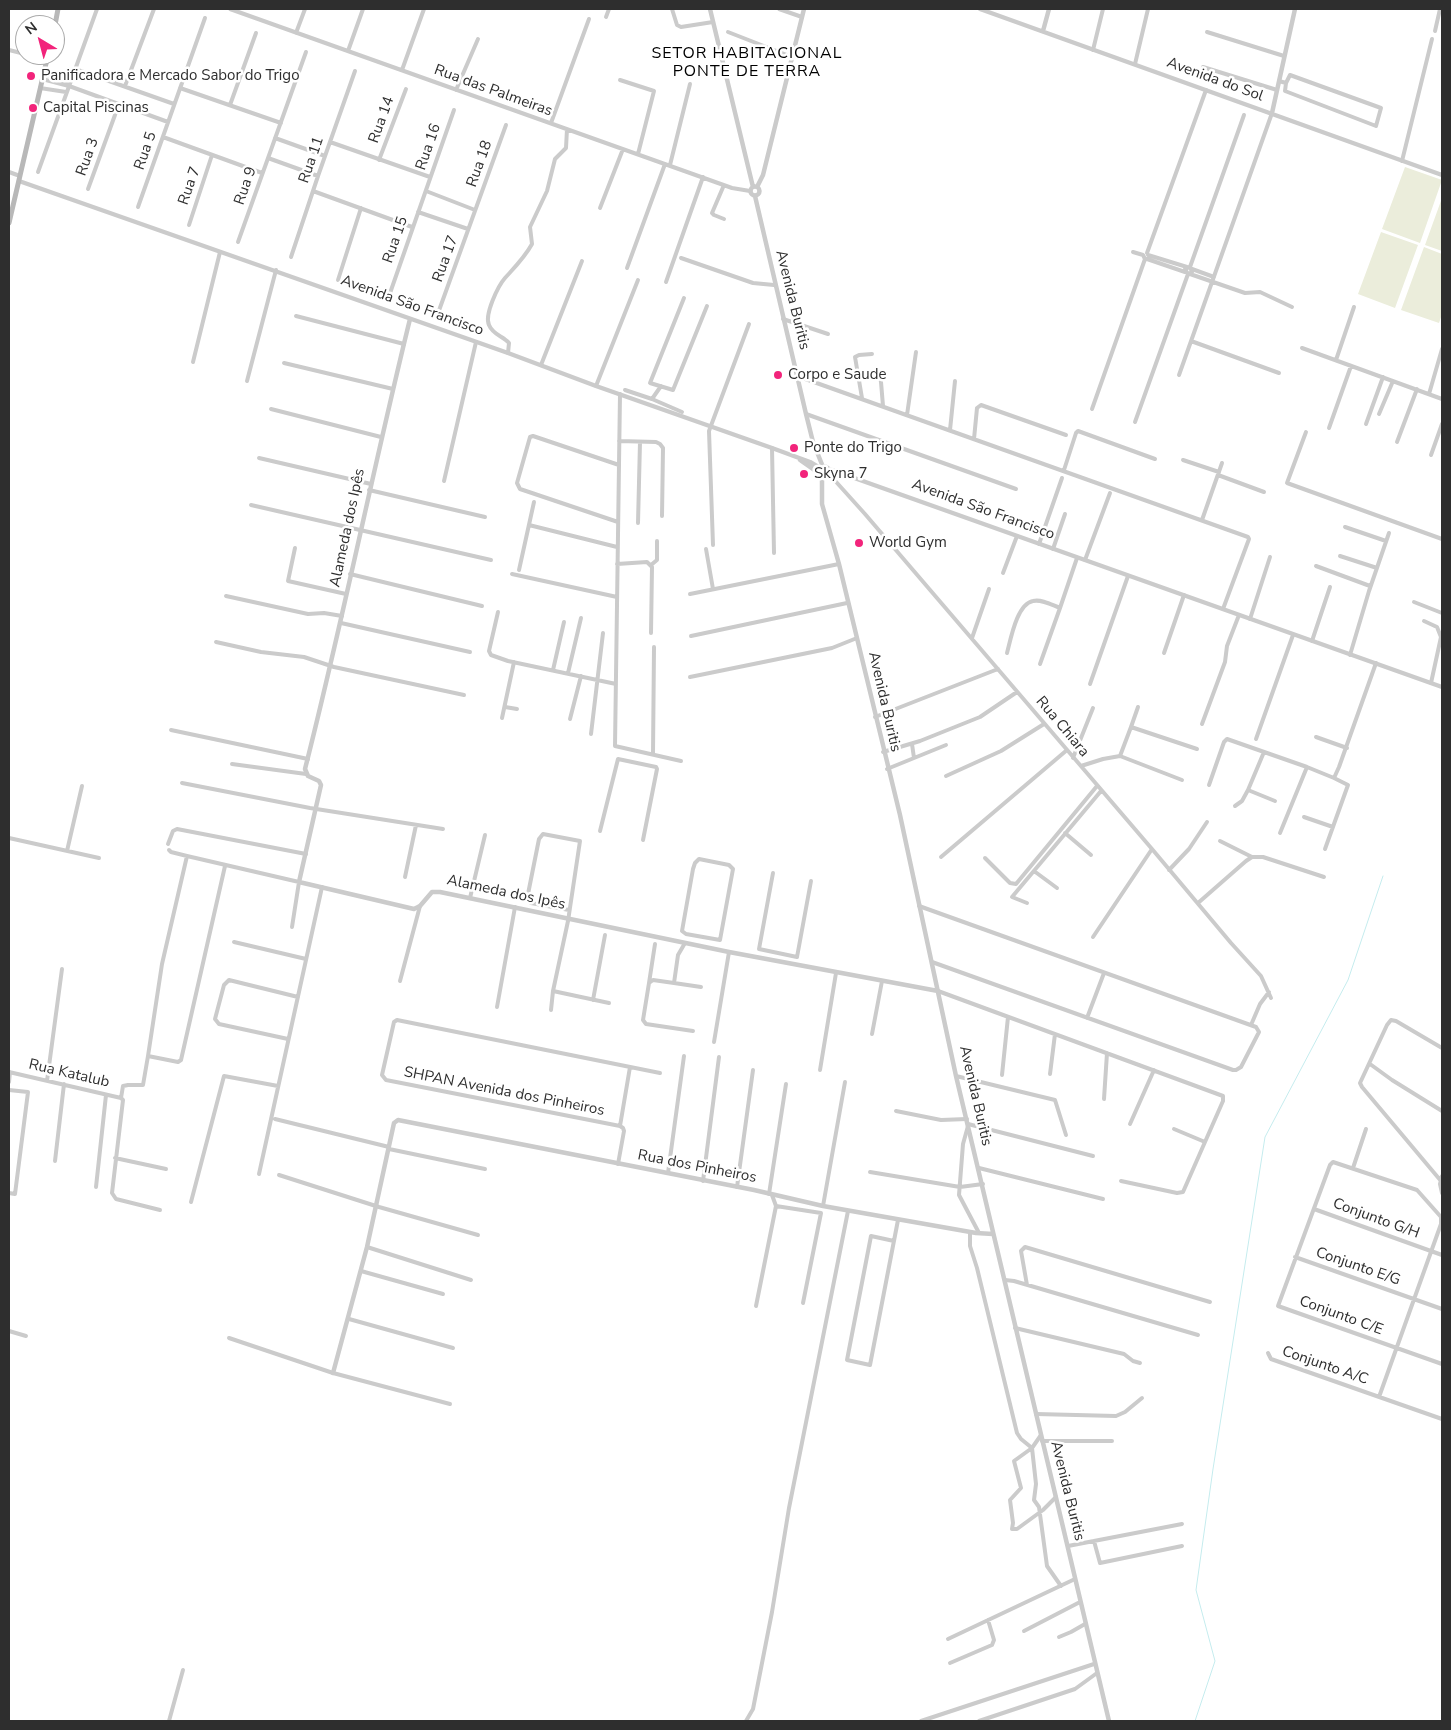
<!DOCTYPE html>
<meta charset="utf-8">
<style>
body{margin:0}
#map{position:relative;width:1451px;height:1730px;overflow:hidden;background:#fff;font-family:"Nunito Sans",sans-serif}
canvas{display:block}
.frame{position:absolute;inset:0;border:10px solid #2e2e2e;pointer-events:none}
.north{position:absolute;left:15px;top:15px;width:50px;height:50px;box-sizing:border-box;background:#fff;border:1px solid #ababab;border-radius:50%;rotate:323deg;font-size:14px;font-weight:700;line-height:20px;text-align:center;color:#2e2e2e}
.north::after{content:'';display:block;margin:auto;width:18px;height:22px;background:#f2247b;clip-path:polygon(50% 0,100% 100%,50% 72%,0 100%)}
</style>
<div id="map">
<canvas width="1451" height="1730"></canvas>
<div class="frame"></div>
<div class="north">N</div>
</div>
<script>
const c = document.querySelector('canvas').getContext('2d');
c.lineJoin = 'round';
function fill(path, color) {
  c.fillStyle = color;
  c.fill(path, 'evenodd');
}
function stroke(path, color, width, dash) {
  c.strokeStyle = color;
  c.lineWidth = width;
  c.lineCap = dash ? 'butt' : 'round';
  c.setLineDash(dash || []);
  c.stroke(path);
}
function write(font, color, halo, rows, align = 'center') {
  c.font = font + ' "Nunito Sans",sans-serif';
  c.lineWidth = 5;
  c.setLineDash([]);
  c.textBaseline = 'middle';
  c.strokeStyle = halo;
  c.fillStyle = color;
  for (const [text, x, y, turn = 0] of rows) {
    c.save();
    c.translate(x, y);
    c.rotate((+turn || 0) * Math.PI / 180);
    c.textAlign = isNaN(turn) ? turn : align;
    if (halo) c.strokeText(text, 0, 0);
    c.fillText(text, 0, 0);
    c.restore();
  }
}
const green = new Path2D(`
 M 1405,167 L 1442,180 L 1420,243 L 1382,229 Z
 M 1442,198 L 1442,251 L 1425,245 Z
 M 1381,232 L 1418,245 L 1395,308 L 1358,294 Z
 M 1424,247 L 1442,254 L 1442,314 L 1439,323 L 1401,310 Z`);
const stream = new Path2D(`
 M 1195,1721 L 1215,1661 L 1196,1590 L 1213,1469 L 1265,1137 L 1348,980 L 1383,876`);
const minor = new Path2D(`
 M 230,9 L 732,188 L 750,191
 M 672,9 L 677,25 L 681,27 L 713,22
 M 779,9 L 802,17
 M 606,17 L 609,9
 M 1435,31 L 1440,9
 M 728,32 L 792,57
 M 1207,32 L 1284,56
 M 296,33 L 305,9
 M 9,50 L 25,54
 M 1093,50 L 1103,9
 M 348,51 L 363,9
 M 27,55 L 47,60
 M 1135,64 L 1148,9
 M 1203,67 L 1277,90
 M 75,69 L 174,104
 M 402,70 L 424,9
 M 43,75 L 52,76 L 70,84
 M 42,79 L 69,86 L 168,122
 M 620,80 L 654,91 L 638,154
 M 1279,81 L 1286,83 L 1290,75 L 1381,108 L 1376,126 L 1285,91 L 1286,83
 M 125,86 L 154,9
 M 40,88 L 66,92
 M 180,88 L 281,123
 M 456,90 L 478,39
 M 230,105 L 256,33
 M 551,123 L 589,19
 M 163,137 L 262,173
 M 275,138 L 325,156
 M 330,142 L 430,177
 M 268,158 L 318,176
 M 379,160 L 406,89
 M 1402,161 L 1432,39
 M 670,165 L 690,84
 M 9,172 L 20,176
 M 38,172 L 97,9
 M 724,185 L 712,213 L 714,215 L 724,219
 M 88,189 L 119,104
 M 313,191 L 412,227
 M 426,191 L 475,210
 M 138,207 L 205,18
 M 600,208 L 623,149
 M 418,212 L 468,229
 M 189,225 L 212,155
 M 238,242 L 306,52
 M 1133,252 L 1143,255 L 1145,259
 M 1147,253 L 1206,90
 M 1148,255 L 1187,267
 M 291,257 L 318,176 L 355,71
 M 681,258 L 753,283 L 774,285
 M 1147,259 L 1185,272
 M 1190,267 L 1244,115
 M 627,268 L 665,164
 M 1192,269 L 1214,277
 M 1190,274 L 1245,293 L 1260,292 L 1292,307
 M 338,280 L 361,208
 M 666,282 L 703,177
 M 389,296 L 454,110
 M 684,298 L 650,383 L 673,390 L 707,306
 M 296,316 L 404,344
 M 437,316 L 506,125
 M 783,319 L 828,334
 M 1191,341 L 1279,373
 M 1302,348 L 1442,399
 M 508,353 L 509,343 C 503,336 493,335 489,325 C 484,315 498,286 505,278 C 515,267 525,257 532,244 L 530,227 L 547,191 L 555,159 L 566,148 L 567,129
 M 1336,360 L 1354,307
 M 193,362 L 220,252
 M 284,363 L 393,389
 M 541,365 L 582,261
 M 1179,375 L 1272,113
 M 797,376 L 1248,537 L 1249,539 L 1223,609
 M 858,376 L 870,375 L 880,378 L 881,382 L 883,406
 M 247,381 L 276,270
 M 596,386 L 638,280
 M 625,390 L 652,399 L 682,412
 M 620,394 L 615,746 L 681,761
 M 1429,394 L 1442,349
 M 862,398 L 855,357 L 859,355 L 872,354
 M 652,399 L 661,386
 M 271,409 L 381,437
 M 1092,409 L 1145,259
 M 806,414 L 1016,489
 M 1379,414 L 1393,381
 M 907,415 L 916,352
 M 1135,422 L 1188,274 L 1185,269 L 1190,267 L 1192,272 L 1188,274
 M 1366,424 L 1383,377
 M 1329,428 L 1351,366
 M 950,430 L 955,381
 M 1306,432 L 1287,483 L 1442,539
 M 974,439 L 977,408 L 981,405 L 1066,435
 M 619,441 L 656,442 L 660,444 L 663,448 L 662,516
 M 1397,442 L 1417,389
 M 772,448 L 774,553
 M 1431,455 L 1442,424
 M 259,458 L 371,484
 M 1183,460 L 1219,472
 M 1064,470 L 1076,433 L 1078,431 L 1155,459
 M 829,474 L 865,514 L 1152,849 L 1231,943 L 1261,976 L 1271,998
 M 1218,475 L 1264,492
 M 444,481 L 476,342
 M 369,490 L 485,517
 M 251,505 L 491,560
 M 1202,520 L 1222,463
 M 618,522 L 520,489 L 517,483 L 530,437 L 533,436 L 619,465
 M 638,523 L 640,442
 M 529,525 L 617,547
 M 1345,527 L 1386,541
 M 1039,544 L 1062,478
 M 713,545 L 709,431 L 749,324
 M 295,548 L 288,581 L 346,594
 M 706,549 L 713,589
 M 1053,549 L 1065,514
 M 1340,556 L 1377,568
 M 1085,560 L 1110,493
 M 617,564 L 647,562 L 652,567 L 651,633
 M 651,565 L 657,560 L 657,541
 M 1316,566 L 1370,586
 M 519,570 L 534,502
 M 1003,573 L 1017,536
 M 350,574 L 482,606
 M 512,574 L 617,597
 M 690,594 L 839,564
 M 226,596 L 308,614 L 324,613 L 342,616
 M 1414,602 L 1442,613
 M 498,612 L 489,651 L 491,655 L 508,661 L 616,684
 M 1250,619 L 1270,557
 M 1424,621 L 1437,627 L 1441,637 L 1431,683
 M 341,623 L 470,652
 M 691,636 L 847,603
 M 972,638 L 989,589
 M 1312,641 L 1330,587
 M 216,642 L 261,652 L 304,657 L 334,667 L 464,695
 M 1007,653 C 1011,638 1017,604 1033,601 C 1042,599 1052,605 1060,608 L 1077,558
 M 1164,653 L 1184,595
 M 1350,655 L 1369,591 L 1389,533
 M 1040,664 L 1060,608
 M 553,670 L 564,622
 M 568,673 L 581,618
 M 690,677 L 832,648 L 857,638
 M 1090,684 L 1128,576
 M 505,707 L 517,709
 M 875,717 L 998,669
 M 502,718 L 514,662
 M 570,719 L 581,676
 M 1202,724 L 1225,662 L 1227,646 L 1239,615
 M 1131,727 L 1138,707
 M 171,730 L 308,759
 M 591,734 L 603,633
 M 1316,737 L 1347,748
 M 1256,739 L 1293,635
 M 912,744 L 914,758
 M 883,752 L 920,741 L 980,717 L 1017,692
 M 1264,752 L 1248,790 L 1275,801
 M 653,754 L 654,647
 M 1120,756 L 1131,727 L 1197,749
 M 1073,758 L 1093,708
 M 232,764 L 306,774
 M 1081,766 L 1103,759 L 1120,756 L 1182,780
 M 887,769 L 946,745
 M 946,776 L 1001,751 L 1044,724
 M 182,783 L 310,808 L 443,829
 M 1209,785 L 1224,742 L 1227,739 L 1307,767 L 1334,778 L 1339,767 L 1376,663
 M 1235,806 L 1242,801 L 1248,790
 M 1304,817 L 1333,827
 M 600,831 L 618,759 L 656,767 L 657,769 L 643,840
 M 1065,833 L 1091,855
 M 1280,833 L 1307,767
 M 9,838 L 99,858
 M 1220,841 L 1252,857
 M 168,844 L 173,831 L 177,829 L 306,854
 M 1325,849 L 1348,785 L 1334,778
 M 169,850 L 171,852 L 187,856 L 299,882 L 292,927
 M 67,851 L 82,786
 M 187,856 L 162,964 L 148,1056 L 178,1062 L 181,1060 L 225,866
 M 941,857 L 1067,750
 M 985,858 L 1010,883 L 1016,884 L 1097,786
 M 699,859 L 729,865 L 733,869 L 720,940 L 686,934 L 682,931 L 693,869 L 695,863 Z
 M 1169,870 L 1189,849 L 1207,822
 M 1034,871 L 1057,888
 M 773,873 L 759,949 L 797,957 L 811,881
 M 405,877 L 416,825
 M 470,898 L 485,835
 M 1027,903 L 1012,897 L 1101,791
 M 1198,903 L 1246,861 L 1252,857 L 1263,857 L 1324,877
 M 919,906 L 1256,1027 L 1259,1032 L 1241,1067 L 1236,1070 L 1233,1070 L 932,962
 M 1093,937 L 1152,849
 M 234,942 L 306,959
 M 685,943 L 678,955 L 674,983 L 653,980 L 649,983 L 643,1020 L 646,1024 L 693,1031
 M 400,981 L 420,906
 M 649,983 L 655,944
 M 674,983 L 701,987
 M 553,991 L 609,1003
 M 938,991 L 1223,1096 L 1223,1101 L 1183,1192 L 1177,1193 L 1121,1181
 M 593,1000 L 605,935
 M 497,1007 L 515,907
 M 551,1010 L 553,991 L 568,921 L 580,841 L 543,834 L 539,839 L 527,899 L 531,903 L 569,910
 M 1087,1018 L 1104,973
 M 1251,1025 L 1260,1004 L 1269,992
 M 872,1034 L 882,981
 M 288,1039 L 219,1024 L 215,1019 L 224,985 L 229,980 L 298,997
 M 714,1042 L 729,952
 M 1370,1064 L 1392,1080 L 1442,1111
 M 630,1067 L 620,1126 L 386,1080 L 382,1075 L 394,1022 L 397,1020 L 660,1073
 M 820,1070 L 836,973
 M 9,1072 L 121,1098 L 123,1100 L 112,1193 L 116,1199 L 160,1210
 M 1050,1074 L 1055,1034
 M 1002,1075 L 1008,1017
 M 956,1076 L 1055,1100 L 1066,1135
 M 47,1081 L 62,969
 M 9,1082 L 10,1072
 M 9,1090 L 28,1092 L 15,1194 L 9,1193
 M 121,1098 L 123,1086 L 128,1085 L 143,1085 L 148,1056
 M 1104,1099 L 1107,1053
 M 896,1111 L 941,1120 L 967,1119
 M 275,1119 L 389,1147
 M 968,1124 L 1093,1156
 M 1130,1124 L 1154,1070
 M 968,1126 L 963,1144 L 959,1195 L 979,1233
 M 1174,1129 L 1205,1142
 M 389,1149 L 485,1169
 M 115,1158 L 166,1169
 M 55,1161 L 64,1084
 M 618,1164 L 624,1131 L 623,1128 L 620,1126
 M 979,1168 L 1103,1199
 M 1353,1168 L 1366,1129
 M 870,1172 L 960,1187 L 983,1184
 M 668,1173 L 684,1056
 M 259,1174 L 322,887
 M 279,1175 L 379,1207 L 478,1235
 M 1442,1176 L 1440,1184 L 1442,1193
 M 703,1181 L 719,1057
 M 1441,1181 L 1362,1087 L 1360,1083 L 1387,1025 L 1391,1020 L 1396,1021 L 1442,1048
 M 96,1187 L 106,1095
 M 737,1187 L 753,1070
 M 769,1194 L 786,1084
 M 772,1195 L 776,1206
 M 191,1202 L 224,1076 L 278,1086
 M 823,1206 L 845,1082
 M 1314,1209 L 1442,1255
 M 1441,1217 L 1417,1190 L 1333,1162 L 1330,1165 L 1278,1306 L 1442,1364
 M 970,1232 L 970,1246 L 977,1268 L 1017,1433 L 1021,1439 L 1032,1448 L 1036,1484 L 1034,1500 L 1039,1507 L 1047,1566 L 1061,1586
 M 894,1241 L 871,1236 L 847,1360 L 870,1365 L 898,1220
 M 367,1247 L 471,1280
 M 1295,1257 L 1442,1309
 M 361,1271 L 443,1294
 M 1005,1280 L 1014,1281 L 1198,1335
 M 1027,1285 L 1021,1251 L 1025,1247 L 1210,1302
 M 756,1306 L 776,1206 L 821,1213 L 803,1303
 M 349,1319 L 453,1348
 M 1015,1328 L 1124,1354 L 1133,1361 L 1140,1363
 M 9,1331 L 26,1336
 M 229,1338 L 333,1373 L 450,1404
 M 1268,1353 L 1271,1359 L 1442,1419
 M 1379,1397 L 1441,1224 L 1441,1217
 M 1036,1414 L 1116,1416 L 1125,1412 L 1142,1398
 M 1041,1435 L 1032,1448 L 1014,1461 L 1021,1488 L 1010,1500 L 1013,1523 L 1012,1529 L 1017,1529 L 1043,1510 L 1056,1497
 M 1042,1441 L 1112,1441
 M 1094,1541 L 1100,1563 L 1182,1546
 M 1068,1546 L 1182,1524
 M 1024,1631 L 1080,1602
 M 1059,1637 L 1071,1632 L 1085,1624
 M 948,1639 L 1075,1579
 M 950,1663 L 992,1645 L 994,1640 L 988,1620
 M 169,1721 L 183,1670
 M 746,1721 L 753,1709 L 772,1612 L 789,1508 L 848,1211
 M 921,1721 L 1094,1664
 M 979,1721 L 1075,1689 L 1097,1673`);
const tertiary = new Path2D(`
 M 710,9 L 753,187
 M 980,9 L 1442,175
 M 1043,31 L 1049,9
 M 1272,113 L 1295,9
 M 19,181 L 508,353 L 596,386 L 772,448 L 810,462 L 820,468
 M750.5 191a4.5 4.5 0 1 1 9 0a4.5 4.5 0 1 1-9 0Z
 M 757,187 L 763,175 L 804,9
 M 755,196 L 806,414 L 813,442 L 823,467
 M 410,319 C 373,469 343,620 305,769 L 308,776 L 319,781 L 321,785 L 299,882 L 414,909 L 420,906 L 432,892 L 440,892 L 729,952 L 938,991
 M 800,460 L 820,474
 M818.5 472a5.5 5.5 0 1 1 11 0a5.5 5.5 0 1 1-11 0Z
 M 829,469 L 1442,687
 M 822,477 L 822,504 L 839,564 L 900,815 L 956,1076 L 1109,1721
 M 333,1373 L 367,1247 L 394,1123 L 398,1120 L 754,1190 L 823,1206 L 976,1233 L 993,1234`);
const secondary = new Path2D(`
 M 55,25 L 58,9
 M 9,223 L 48,55`);
const markers = [
 [31,76,5,"#f2247b"],
 [33,108,5,"#f2247b"],
 [778,375,5,"#f2247b"],
 [794,448,5,"#f2247b"],
 [804,474,5,"#f2247b"],
 [859,543,5,"#f2247b"]
];
const poiNames = [
 ["Panificadora e Mercado Sabor do Trigo",41,76],
 ["Capital Piscinas",43,108],
 ["Corpo e Saude",788,375],
 ["Ponte do Trigo",804,448],
 ["Skyna 7",814,474],
 ["World Gym",869,543]
];
const streetNames = [
 ["Avenida do Sol",1215,80,20],
 ["Rua das Palmeiras",493,91,20],
 ["Rua 14",382,120,-70],
 ["Rua 16",429,147,-71],
 ["Rua 5",146,151,-71],
 ["Rua 3",88,157,-70],
 ["Rua 11",312,160,-71],
 ["Rua 18",480,164,-70],
 ["Rua 7",190,186,-71],
 ["Rua 9",246,186,-71],
 ["Rua 15",396,240,-71],
 ["Rua 17",446,259,-70],
 ["Avenida Buritis",792,300,76],
 ["Avenida São Francisco",412,306,20],
 ["Avenida São Francisco",983,510,20],
 ["Alameda dos Ipês",348,528,-78],
 ["Avenida Buritis",884,702,77],
 ["Rua Chiara",1062,727,50],
 ["Alameda dos Ipês",506,893,12],
 ["Rua Katalub",69,1074,13],
 ["SHPAN Avenida dos Pinheiros",504,1092,11],
 ["Avenida Buritis",975,1096,77],
 ["Rua dos Pinheiros",697,1167,11],
 ["Conjunto G/H",1376,1219,20],
 ["Conjunto E/G",1358,1267,19],
 ["Conjunto C/E",1341,1316,20],
 ["Conjunto A/C",1325,1366,19],
 ["Avenida Buritis",1067,1491,76]
];
const neighbourhoodNames = [
 ["SETOR HABITACIONAL",747,54],
 ["PONTE DE TERRA",747,72]
];
fill(green, '#ebeddb');
stroke(stream, '#c5ecee', 1);
stroke(minor, '#cbcbcb', 4);
stroke(tertiary, '#cbcbcb', 4.5);
stroke(secondary, '#b8b8b8', 5);
for (const [x, y, r, color] of markers) {
  const dot = new Path2D();
  dot.arc(x, y, r, 0, 2 * Math.PI);
  c.fillStyle = color;
  c.fill(dot);
  stroke(dot, '#fff', 2);
}
write('15px', '#2e2e2e', '#fff', poiNames, 'left');
write('15px', '#2e2e2e', '#fff', streetNames);
c.letterSpacing = '1px';
write('16px', '#000', '#fff', neighbourhoodNames);
c.letterSpacing = '0px';
</script>
